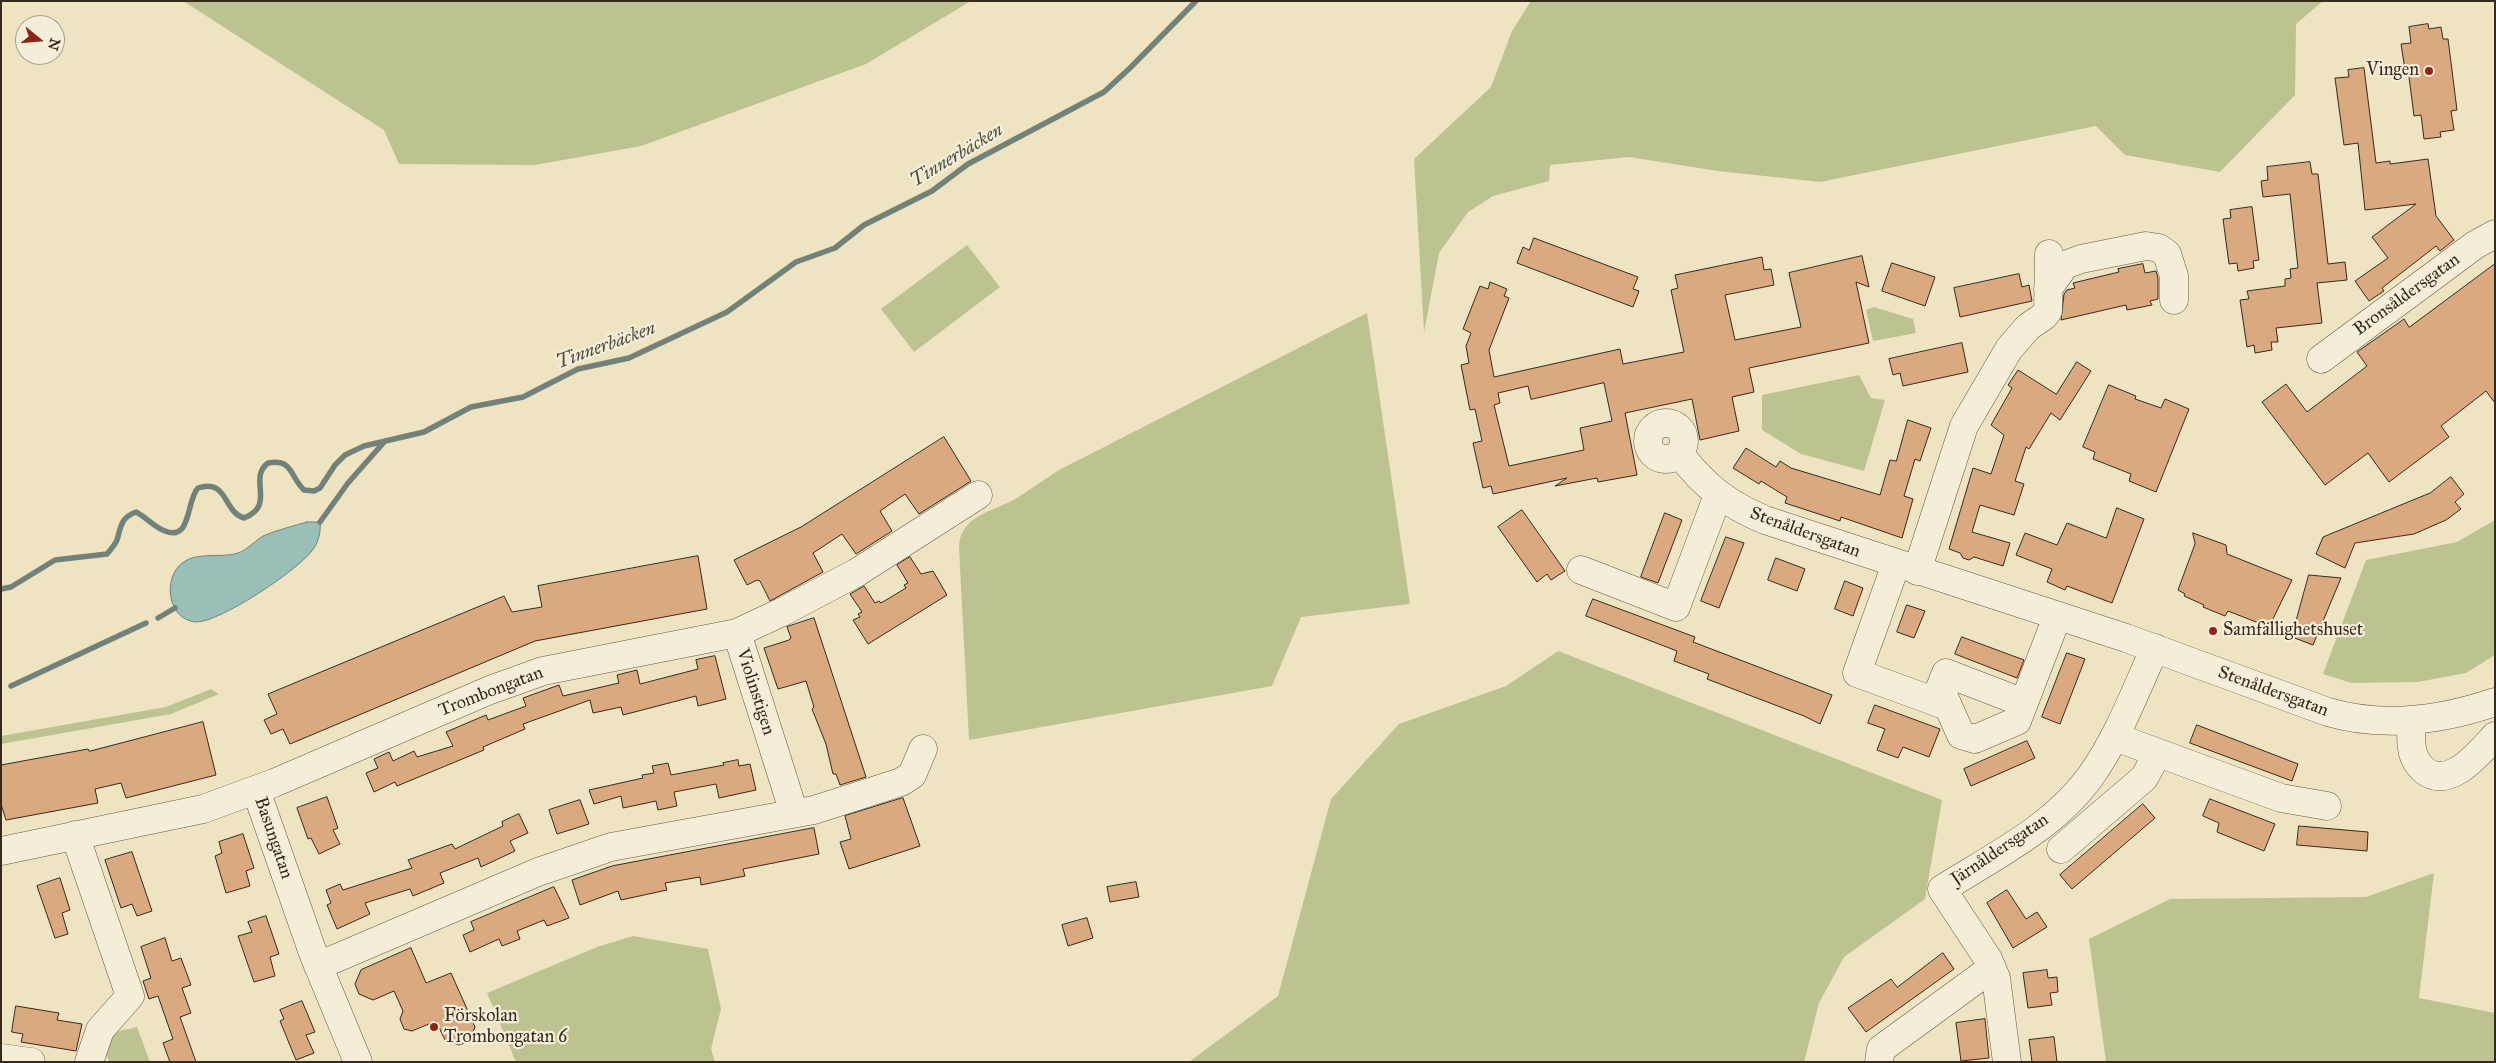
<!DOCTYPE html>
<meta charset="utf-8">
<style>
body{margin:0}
#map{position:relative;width:2496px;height:1063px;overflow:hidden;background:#eee4c2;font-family:"IM FELL Great Primer",serif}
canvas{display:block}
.frame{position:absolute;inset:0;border:2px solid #36291e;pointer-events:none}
.north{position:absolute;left:15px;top:15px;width:50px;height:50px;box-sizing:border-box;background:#f4edd7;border:1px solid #a89f8d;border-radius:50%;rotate:107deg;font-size:14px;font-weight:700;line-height:20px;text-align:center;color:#36291e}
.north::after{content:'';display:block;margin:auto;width:18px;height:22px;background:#8f2418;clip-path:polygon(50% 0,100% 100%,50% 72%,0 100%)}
</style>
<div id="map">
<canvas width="2496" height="1063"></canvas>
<div class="frame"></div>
<div class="north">N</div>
</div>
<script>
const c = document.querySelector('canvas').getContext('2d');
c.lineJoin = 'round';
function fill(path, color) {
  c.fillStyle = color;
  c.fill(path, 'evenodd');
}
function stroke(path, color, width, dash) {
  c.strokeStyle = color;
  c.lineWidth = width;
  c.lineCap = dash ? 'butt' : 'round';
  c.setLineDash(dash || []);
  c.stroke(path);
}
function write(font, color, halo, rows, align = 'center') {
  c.font = font + ' "IM FELL Great Primer",serif';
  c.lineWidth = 4.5;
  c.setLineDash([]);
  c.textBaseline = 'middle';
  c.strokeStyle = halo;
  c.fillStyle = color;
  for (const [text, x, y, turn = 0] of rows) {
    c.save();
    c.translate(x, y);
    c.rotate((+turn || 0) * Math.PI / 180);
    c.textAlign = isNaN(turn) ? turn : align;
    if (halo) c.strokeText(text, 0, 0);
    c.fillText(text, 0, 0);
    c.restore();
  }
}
const green = new Path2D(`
 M 183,1 L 971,1 L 866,64 L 641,146 L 535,165 L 399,164 L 384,130 Z
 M 1531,1 L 2323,1 L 2296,24 L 2295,95 L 2220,172 L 2125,155 L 2096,126 L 1820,182 L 1718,171 L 1629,157 L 1550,165 L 1549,181 L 1493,196 L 1468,212 L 1439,253 L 1424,332 L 1414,159 L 1491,87 L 1512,31 Z
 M 967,245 L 1000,287 L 914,352 L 881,309 Z
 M 1874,307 L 1913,319 L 1916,333 L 1873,341 L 1866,310 Z
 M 1367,313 L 1410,604 L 1301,617 L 1272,686 L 969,740 L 959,547 C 960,515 995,511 1017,498 C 1031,489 1045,479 1059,470 Z
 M 1859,375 L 1871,398 L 1885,400 L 1864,471 L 1801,454 L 1762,430 L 1762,395 Z
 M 2495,520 L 2495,655 L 2466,673 L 2418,682 L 2352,683 L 2323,674 L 2366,560 L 2457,542 Z
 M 1558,651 L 1942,800 L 1925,899 L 1844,957 L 1819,1003 L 1804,1062 L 1189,1062 L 1278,996 L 1331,799 L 1399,724 L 1506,686 Z
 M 211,689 L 219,694 L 171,714 L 1,744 L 1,736 L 166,707 Z
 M 2434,873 L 2419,998 L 2495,1013 L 2495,1062 L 2106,1062 L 2089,939 L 2170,899 L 2366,897 Z
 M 633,936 L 708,949 L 721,1009 L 711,1049 L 715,1062 L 516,1062 L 487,993 L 597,947 Z
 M 137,1027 L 150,1062 L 110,1062 L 103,1051 L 111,1033 Z`);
const water = new Path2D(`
 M 307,522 L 320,522 C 321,530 319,541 314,548 C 302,568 219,623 196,622 C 169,620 163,583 179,566 C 194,550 219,559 238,553 C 247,550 255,541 263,536 C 277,530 293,526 307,522 Z`);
const stream = new Path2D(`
 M 320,522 L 348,483 L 385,441
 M 1,589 L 11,587 L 55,560 L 107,554 C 110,550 115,545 117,540 C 121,527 120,518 136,512 C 146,517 154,527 165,531 C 192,542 186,500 198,488 C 228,478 223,512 244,518 C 277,505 247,479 268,463 C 293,458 290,477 304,490 L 314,491 L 320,488 L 335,465 L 345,455 L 364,446 L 424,432 L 471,407 L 523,397 L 578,369 L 629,358 L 727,312 L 796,262 L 835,248 L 864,225 L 932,191 L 968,164 L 1104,92 L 1130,68 L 1196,1
 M 158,618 L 175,608
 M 11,686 L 146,623`);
const building = new Path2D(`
 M 2428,24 L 2429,29 L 2441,27 L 2443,39 L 2448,39 L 2457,110 L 2451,111 L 2454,130 L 2440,132 L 2441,137 L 2424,139 L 2421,115 L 2414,116 L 2408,69 L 2405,70 L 2401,44 L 2411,43 L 2409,27 Z
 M 2364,68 L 2376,163 L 2390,161 L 2390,164 L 2428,159 L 2436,216 L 2454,240 L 2440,251 L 2436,246 L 2382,288 L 2384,291 L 2369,301 L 2355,281 L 2388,258 L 2372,237 L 2416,204 L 2365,210 L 2358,143 L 2344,145 L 2335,78 L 2349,77 L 2348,70 Z
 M 2310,162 L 2312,174 L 2318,174 L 2328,264 L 2345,262 L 2347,280 L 2317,283 L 2322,323 L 2276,328 L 2278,342 L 2271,342 L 2272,350 L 2255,353 L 2254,345 L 2247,347 L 2240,300 L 2249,299 L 2247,291 L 2285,286 L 2285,279 L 2291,278 L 2290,269 L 2298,268 L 2290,194 L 2263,197 L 2261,181 L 2268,180 L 2267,167 Z
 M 2252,207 L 2259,260 L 2253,261 L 2254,268 L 2238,271 L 2237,263 L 2229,264 L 2223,219 L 2231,218 L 2230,210 Z
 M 1534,238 L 1638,277 L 1633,289 L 1639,291 L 1633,307 L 1517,263 L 1523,247 L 1529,250 Z
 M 1862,256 L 1869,287 L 1856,282 L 1869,343 L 1749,368 L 1754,392 L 1732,397 L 1739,431 L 1700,440 L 1692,399 L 1625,413 L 1637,475 L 1598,482 L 1597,478 L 1555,486 L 1567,478 L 1493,494 L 1491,486 L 1483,488 L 1473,443 L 1482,441 L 1475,409 L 1470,410 L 1461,365 L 1469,363 L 1466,346 L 1471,333 L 1463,329 L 1480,286 L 1488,289 L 1490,282 L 1507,289 L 1504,296 L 1509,298 L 1489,350 L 1494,377 L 1620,349 L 1623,364 L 1684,352 L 1671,290 L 1678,288 L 1675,275 L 1762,257 L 1764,270 L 1771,269 L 1774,285 L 1725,295 L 1735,340 L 1801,327 L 1789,273 ZM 1604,383 L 1612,421 L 1580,428 L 1584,450 L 1509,466 L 1494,405 L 1500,403 L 1498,393 L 1528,386 L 1531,399 Z
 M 1892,263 L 1935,277 L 1925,306 L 1882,291 Z
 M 2143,264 L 2145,273 L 2156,271 L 2158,278 L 2158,299 L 2150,301 L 2152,305 L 2127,310 L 2126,305 L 2061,320 L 2064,294 L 2067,290 L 2075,288 L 2073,283 L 2119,272 L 2118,269 Z
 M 2495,264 L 2495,403 L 2486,391 L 2441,426 L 2449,437 L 2389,482 L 2368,453 L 2325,485 L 2262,402 L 2286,384 L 2307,412 L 2367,366 L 2357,352 L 2404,319 L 2409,327 Z
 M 2019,274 L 2022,287 L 2029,285 L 2032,301 L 1960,317 L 1954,288 Z
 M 1962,343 L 1968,372 L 1903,386 L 1900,373 L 1893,375 L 1889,359 Z
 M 2077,362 L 2091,371 L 2060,420 L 2051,413 L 2029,449 L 2026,447 L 2015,481 L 2024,484 L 2014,515 L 1980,505 L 1972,532 L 2010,543 L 2003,566 L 1974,557 L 1969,560 L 1963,558 L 1960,553 L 1949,549 L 1973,468 L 1991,474 L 2004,435 L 1991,425 L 2012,388 L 2008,385 L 2018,370 L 2056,394 Z
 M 2109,385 L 2136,396 L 2135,399 L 2161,408 L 2165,399 L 2189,409 L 2156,492 L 2129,481 L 2131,474 L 2093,459 L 2095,452 L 2083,447 Z
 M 1908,420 L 1931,428 L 1920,461 L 1915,459 L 1904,496 L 1913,499 L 1902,538 L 1841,517 L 1840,521 L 1785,503 L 1787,497 L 1761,481 L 1759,484 L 1733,468 L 1746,448 L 1776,467 L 1780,461 L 1791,468 L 1880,495 L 1890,460 L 1896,461 Z
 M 944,437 L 971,481 L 919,514 L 905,494 L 880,511 L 892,531 L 856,554 L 842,534 L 813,553 L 823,572 L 770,601 L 760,581 L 757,580 L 747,585 L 734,560 L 801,527 Z
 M 2451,477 L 2464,494 L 2455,502 L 2461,509 L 2446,520 L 2414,534 L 2355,543 L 2345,568 L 2316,554 L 2323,537 L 2430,493 Z
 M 2117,508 L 2144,519 L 2112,603 L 2067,586 L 2065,590 L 2047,582 L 2052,569 L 2016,555 L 2025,533 L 2057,545 L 2067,523 L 2106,538 Z
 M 1522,510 L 1565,571 L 1551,580 L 1547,574 L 1537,582 L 1498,527 Z
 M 1665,513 L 1682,520 L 1658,583 L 1641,577 Z
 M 2193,533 L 2226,545 L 2227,554 L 2292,580 L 2269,627 L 2228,611 L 2225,616 L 2203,607 L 2204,605 L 2184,596 L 2185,594 L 2178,590 L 2195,544 Z
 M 1726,537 L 1744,543 L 1719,608 L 1701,601 Z
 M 698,556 L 707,609 L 535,641 L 290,744 L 283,729 L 271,734 L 264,720 L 277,714 L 268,694 L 504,596 L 512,612 L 542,607 L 538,586 Z
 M 910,557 L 921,574 L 933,571 L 947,595 L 868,644 L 853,620 L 860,617 L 858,614 L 862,612 L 850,594 L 864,586 L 875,603 L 879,601 L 881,603 L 906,588 L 904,585 L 908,583 L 897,565 Z
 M 1776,558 L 1805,569 L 1797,591 L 1768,580 Z
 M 2309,575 L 2341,578 L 2313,645 L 2292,637 Z
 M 1845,581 L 1863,588 L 1853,616 L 1835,609 Z
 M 1593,599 L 1695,637 L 1693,642 L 1832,695 L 1820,724 L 1804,716 L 1707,679 L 1709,674 L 1674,661 L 1677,651 L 1586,616 Z
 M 1907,605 L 1925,611 L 1914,638 L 1897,632 Z
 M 814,618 L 866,777 L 840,785 L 836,774 L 833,774 L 826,744 L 812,709 L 814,707 L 806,681 L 778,689 L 764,648 L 789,640 L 791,638 L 787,627 Z
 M 1962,637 L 2024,660 L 2017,678 L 1955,654 Z
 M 2067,653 L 2085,659 L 2060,724 L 2042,717 Z
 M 715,656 L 726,699 L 698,706 L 696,696 L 623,715 L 621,707 L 593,713 L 590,700 L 523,724 L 525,729 L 483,747 L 484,750 L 397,786 L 395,782 L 374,792 L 366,773 L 378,768 L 374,759 L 389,752 L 393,761 L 414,751 L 417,757 L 453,746 L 446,732 L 486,715 L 488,720 L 526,706 L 523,698 L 559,685 L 563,696 L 619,683 L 617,675 L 637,670 L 640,684 L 698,669 L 696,660 Z
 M 1875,705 L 1940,729 L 1929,757 L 1903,747 L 1898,758 L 1877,750 L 1885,729 L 1868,723 Z
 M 203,722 L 216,775 L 126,798 L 121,783 L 95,789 L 98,803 L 6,820 L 1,804 L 1,765 L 88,749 L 89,751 Z
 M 2197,725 L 2298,764 L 2292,781 L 2190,743 Z
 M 2027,741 L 2035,758 L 1971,786 L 1964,769 Z
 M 738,760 L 739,766 L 750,764 L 756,790 L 719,798 L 716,784 L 674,792 L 677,806 L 658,810 L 656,801 L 623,808 L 621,796 L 594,804 L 589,790 L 643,778 L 642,775 L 654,773 L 652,766 L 668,763 L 671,775 L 724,765 L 723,763 Z
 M 327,797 L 338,828 L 333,830 L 340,844 L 319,854 L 311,838 L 308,839 L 297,808 Z
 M 903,798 L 920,846 L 849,869 L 840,842 L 851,839 L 845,816 Z
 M 2210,799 L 2275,824 L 2264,851 L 2217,832 L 2219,823 L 2203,816 Z
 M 580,800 L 589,824 L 557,834 L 549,810 Z
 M 2143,804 L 2155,818 L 2072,889 L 2060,875 Z
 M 519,814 L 528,833 L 510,841 L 515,851 L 481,867 L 478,858 L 440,873 L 444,883 L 413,896 L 410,889 L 365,903 L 370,914 L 337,929 L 327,905 L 331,903 L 326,890 L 340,884 L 343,890 L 412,868 L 408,860 L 452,844 L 455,849 L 503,826 L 502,822 Z
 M 2299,826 L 2368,832 L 2367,851 L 2297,845 Z
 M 814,828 L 819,854 L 743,869 L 745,876 L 701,885 L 700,877 L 665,883 L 667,890 L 621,900 L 618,891 L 580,905 L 572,880 L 612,866 Z
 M 243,834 L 254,868 L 246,871 L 250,886 L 226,893 L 215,856 L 222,853 L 219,842 Z
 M 132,852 L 152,911 L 137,916 L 132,904 L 121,908 L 105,860 Z
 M 60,878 L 70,910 L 62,913 L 68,934 L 55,938 L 37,886 Z
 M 1136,882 L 1139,897 L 1110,902 L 1107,887 Z
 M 554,887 L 569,918 L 547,926 L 544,920 L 517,931 L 520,939 L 502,946 L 499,939 L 470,952 L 463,935 L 474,930 L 471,922 Z
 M 2007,890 L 2026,919 L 2037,912 L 2047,927 L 2013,948 L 1987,903 Z
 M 266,916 L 279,954 L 270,957 L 275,976 L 254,982 L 238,936 L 252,932 L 248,922 Z
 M 1087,918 L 1093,938 L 1068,946 L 1062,925 Z
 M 165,938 L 172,961 L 181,958 L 191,985 L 182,988 L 191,1013 L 180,1017 L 196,1062 L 170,1062 L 163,1043 L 173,1039 L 158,996 L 149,999 L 143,981 L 151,978 L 141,947 Z
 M 411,948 L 426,983 L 451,973 L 475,1027 L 469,1041 L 459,1045 L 445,1040 L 436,1021 L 412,1031 L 404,1029 L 400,1019 L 403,1011 L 394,991 L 373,1000 L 359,994 L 355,984 L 361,970 Z
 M 1943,953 L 1954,969 L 1866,1032 L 1848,1008 L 1891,979 L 1897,987 Z
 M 2047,970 L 2048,978 L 2057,977 L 2058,992 L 2050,993 L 2052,1005 L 2028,1008 L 2023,973 Z
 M 302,1001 L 315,1032 L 306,1035 L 314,1053 L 296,1060 L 280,1021 L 284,1019 L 280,1010 Z
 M 16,1006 L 59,1013 L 57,1020 L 82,1024 L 76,1051 L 21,1042 L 23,1034 L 12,1032 Z
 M 1985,1019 L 1989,1058 L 1961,1061 L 1956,1023 Z
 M 2054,1037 L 2057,1062 L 2032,1062 L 2029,1040 Z`);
const minor = new Path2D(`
 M 2048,289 L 2065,265 L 2081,259 L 2146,246 L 2159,248 L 2167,254 L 2174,276 L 2174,300
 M 2321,359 L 2475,245 L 2495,234
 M1648 441a18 18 0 1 1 36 0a18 18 0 1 1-36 0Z
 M 1679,453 C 1704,486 1727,504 1765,520 L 2126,638 L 2328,712 C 2383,728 2442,720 2495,702
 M 1896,564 L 1857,673 L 1947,706
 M 1581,570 L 1676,607 L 1718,495
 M 1917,571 L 1964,426 L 2009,349 L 2028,327 L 2044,316 L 2048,311 L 2049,254
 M 737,633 L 794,813
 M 2024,703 L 1946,673 L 1940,688 L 1961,735 L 1975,739 L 2017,721 L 2057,617
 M 2412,721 C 2412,730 2410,739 2412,748 C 2413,757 2418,765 2425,771 C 2450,790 2480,752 2495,736
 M 2115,737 L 2281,798 L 2327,806
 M 256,790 L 313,953 L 358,1062
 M 75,835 L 130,996 L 100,1030 L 89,1062
 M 2061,849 L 2144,778 L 2158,753
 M 1,851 L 203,809 L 274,783 L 490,690 L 543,671 L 737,633 L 782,612 L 856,573 L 978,495
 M 318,966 L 538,872 L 611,847 L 814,810 L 901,782 L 912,775 L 923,749
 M 1,1058 L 31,1062
 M 1879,1062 L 1881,1049 L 1992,968
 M 2007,1062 L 1996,978 L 1988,959 L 1942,889 C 1993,857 2054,827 2090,777 C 2118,738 2135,692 2155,648`);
const markers = [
 [2429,71,5,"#8f2418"],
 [2213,631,5,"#8f2418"],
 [434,1027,5,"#8f2418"]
];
const poiNames = [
 ["Vingen",2419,71,"right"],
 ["Samfällighetshuset",2223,631],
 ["Förskolan",444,1017],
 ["Trombongatan 6",444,1038]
];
const streetNames = [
 ["Bronsåldersgatan",2407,295,-36],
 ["Stenåldersgatan",1805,533,20],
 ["Trombongatan",491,692,-21],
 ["Violinstigen",755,692,72],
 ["Stenåldersgatan",2273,692,20],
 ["Basungatan",273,838,71],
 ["Järnåldersgatan",2000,850,-34]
];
const waterNames = [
 ["Tinnerbäcken",957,156,-31],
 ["Tinnerbäcken",606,346,-20]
];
fill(green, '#bcc390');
fill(water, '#9abeb8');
stroke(water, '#72827a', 1);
stroke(stream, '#72827a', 5.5);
fill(building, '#daa980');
stroke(building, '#36291e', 1);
stroke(minor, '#645847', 29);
stroke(minor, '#f4edd7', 28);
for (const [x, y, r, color] of markers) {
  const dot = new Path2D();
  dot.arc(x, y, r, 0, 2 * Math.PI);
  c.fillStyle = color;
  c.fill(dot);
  stroke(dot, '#f4edd7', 2);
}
write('18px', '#36291e', '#f4edd7', poiNames, 'left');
write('18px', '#36291e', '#f4edd7', streetNames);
write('italic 19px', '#4f4e44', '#f4edd7', waterNames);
</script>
